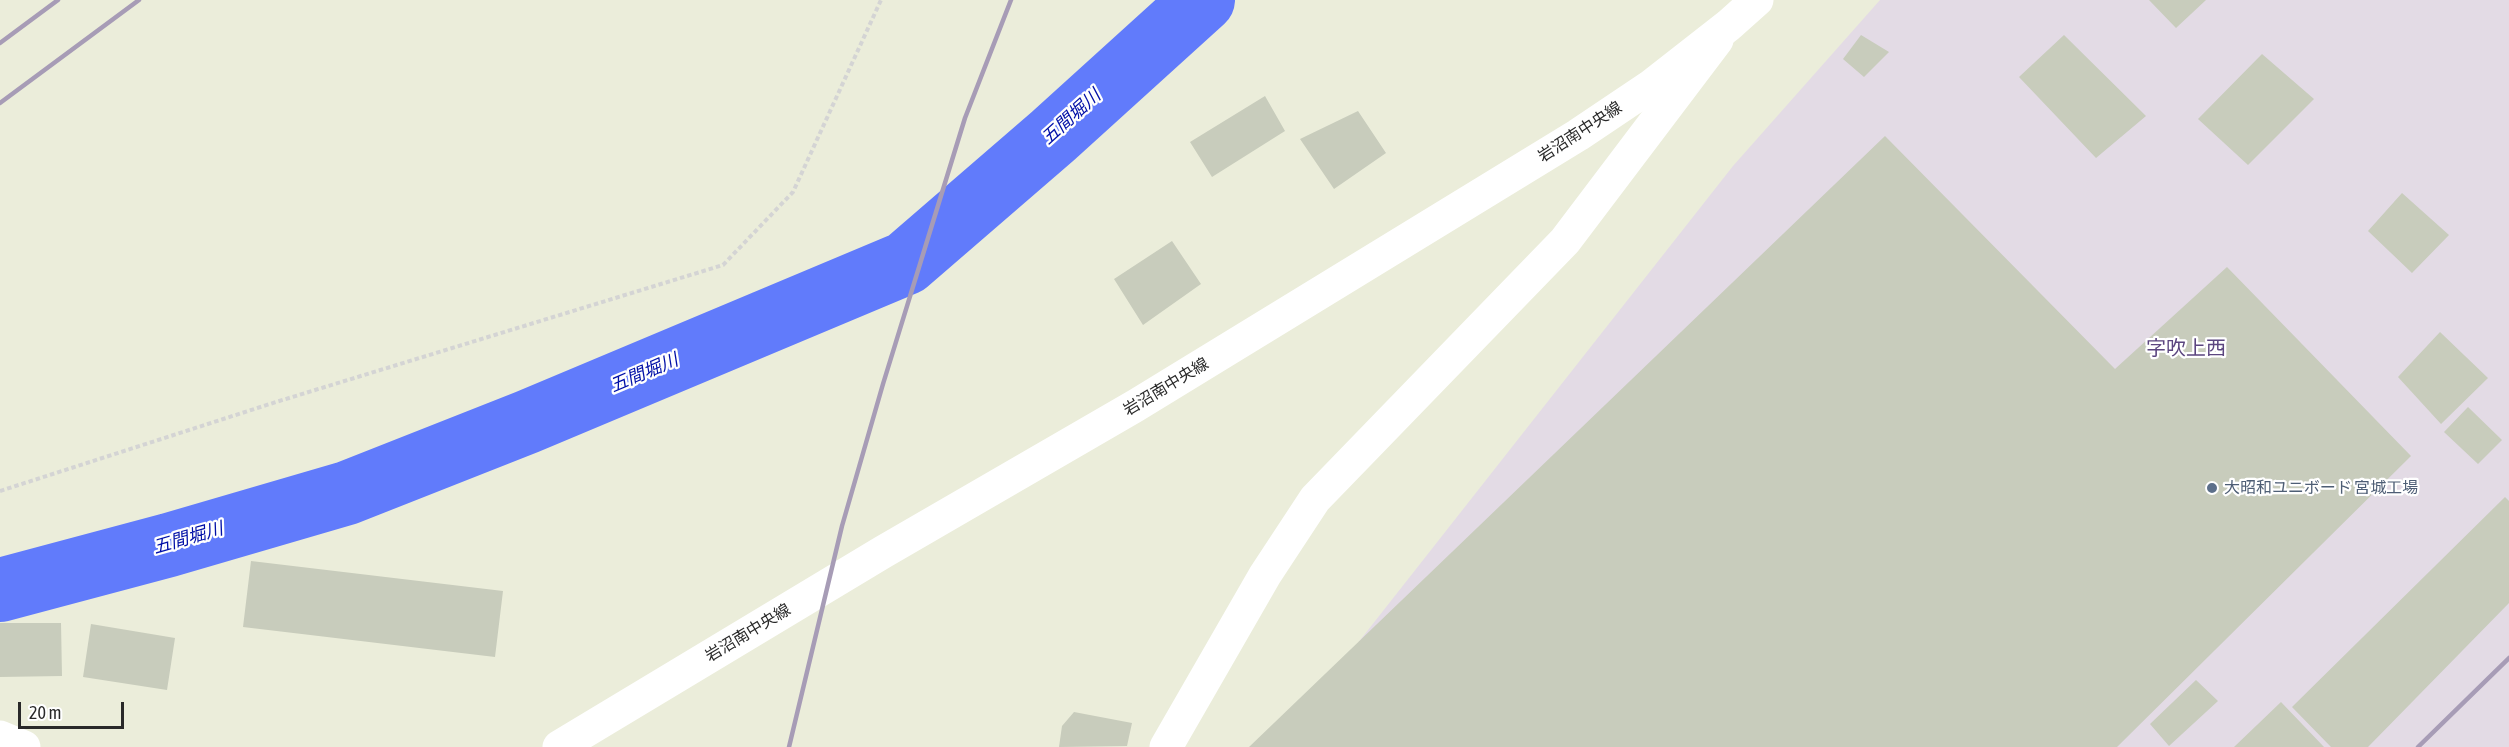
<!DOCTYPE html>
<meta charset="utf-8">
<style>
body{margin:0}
#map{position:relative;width:2509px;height:747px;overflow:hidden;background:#ebedda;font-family:"Asap Condensed",sans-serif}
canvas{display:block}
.scale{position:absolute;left:18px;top:702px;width:106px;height:27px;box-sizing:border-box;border:3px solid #292929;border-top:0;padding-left:8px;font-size:18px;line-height:21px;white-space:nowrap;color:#292929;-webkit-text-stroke:4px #fff;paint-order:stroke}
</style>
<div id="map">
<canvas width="2509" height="747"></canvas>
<div class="scale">20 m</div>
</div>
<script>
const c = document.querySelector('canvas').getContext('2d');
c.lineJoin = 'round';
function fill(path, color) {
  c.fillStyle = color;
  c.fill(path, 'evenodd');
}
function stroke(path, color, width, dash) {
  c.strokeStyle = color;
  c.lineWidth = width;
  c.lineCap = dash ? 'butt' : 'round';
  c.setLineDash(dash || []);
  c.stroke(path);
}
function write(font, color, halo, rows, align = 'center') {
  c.font = font + ' "Asap Condensed","Noto Sans JP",sans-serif';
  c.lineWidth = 4.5;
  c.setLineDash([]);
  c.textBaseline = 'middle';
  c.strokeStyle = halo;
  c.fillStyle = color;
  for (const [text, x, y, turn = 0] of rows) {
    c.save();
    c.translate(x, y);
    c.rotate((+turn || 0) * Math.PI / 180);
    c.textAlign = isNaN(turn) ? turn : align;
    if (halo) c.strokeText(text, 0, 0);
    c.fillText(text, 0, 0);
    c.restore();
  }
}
const industrial = new Path2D(`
 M 1880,0 L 2509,0 L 2509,747 L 1276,747 L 1733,166 Z`);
const river = new Path2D(`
 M 0,590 L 169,545 L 347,493 L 527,422 L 906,263 L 1053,136 L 1203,0`);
const building = new Path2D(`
 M 2149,0 L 2206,0 L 2176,28 Z
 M 1861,35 L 1889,52 L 1864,77 L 1843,59 Z
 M 2064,35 L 2146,116 L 2096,158 L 2019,77 Z
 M 2262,54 L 2314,99 L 2248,165 L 2198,119 Z
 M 1265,96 L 1285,131 L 1212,177 L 1190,142 Z
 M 1358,111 L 1386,153 L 1334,189 L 1300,139 Z
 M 1885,136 L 2115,369 L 2227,267 L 2411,456 L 2117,747 L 1249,747 Z
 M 2402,193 L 2449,235 L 2412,273 L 2368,231 Z
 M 1172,241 L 1201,284 L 1143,325 L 1114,279 Z
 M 2440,332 L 2488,378 L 2441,424 L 2398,377 Z
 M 2468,407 L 2502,440 L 2478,464 L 2444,432 Z
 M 2505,497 L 2509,501 L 2509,603 L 2368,747 L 2331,747 L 2292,707 Z
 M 251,561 L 503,591 L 495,657 L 243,627 Z
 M 0,623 L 61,623 L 62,676 L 0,677 Z
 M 91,624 L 175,638 L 167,690 L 83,677 Z
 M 2196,680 L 2218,701 L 2169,746 L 2150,724 Z
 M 2281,702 L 2324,747 L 2234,747 Z
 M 1074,712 L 1132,723 L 1127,746 L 1059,747 L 1062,726 Z`);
const path = new Path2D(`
 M 0,491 L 276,402 L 723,265 L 793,192 L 881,0`);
const street = new Path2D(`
 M 0,737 L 24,747
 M 1166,747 L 1265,575 L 1315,499 L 1565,241 L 1717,40`);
const secondary = new Path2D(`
 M 559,747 L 883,552 L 1135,406 L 1578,135 L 1651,86 L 1729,25 L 1757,0`);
const rail = new Path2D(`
 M 0,43 L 58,0
 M 0,103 L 139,0
 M 789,747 L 842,526 L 883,384 L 965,118 L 1011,0
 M 2418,747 L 2509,658`);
const markers = [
 [2212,488,6,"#5c6f8a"]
];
const streetNames = [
 ["岩沼南中央線",1580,132,-33],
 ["岩沼南中央線",1166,387,-31],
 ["岩沼南中央線",748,633,-31]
];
const serviceNames = [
 ["大昭和ユニボード 宮城工場",2224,488]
];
const waterNames = [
 ["五間堀川",1071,117,-42],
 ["五間堀川",644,373,-23],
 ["五間堀川",188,538,-16]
];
const quarterNames = [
 ["字吹上西",2186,349]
];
fill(industrial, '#e3dbe5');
stroke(river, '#617bfb', 64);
fill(building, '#c8ccbc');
stroke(path, '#d4d4d4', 4, [4.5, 3]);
stroke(street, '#fff', 33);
stroke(secondary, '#fff', 33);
stroke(rail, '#a79cb6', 4.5);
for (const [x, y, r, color] of markers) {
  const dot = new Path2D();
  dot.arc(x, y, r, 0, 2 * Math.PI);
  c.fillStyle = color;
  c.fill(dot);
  stroke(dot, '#fff', 2);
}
write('16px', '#292929', '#fff', streetNames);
write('16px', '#4e5e75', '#fff', serviceNames, 'left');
write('italic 18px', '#000fa7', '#fff', waterNames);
write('20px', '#5b457f', '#fff', quarterNames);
</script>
